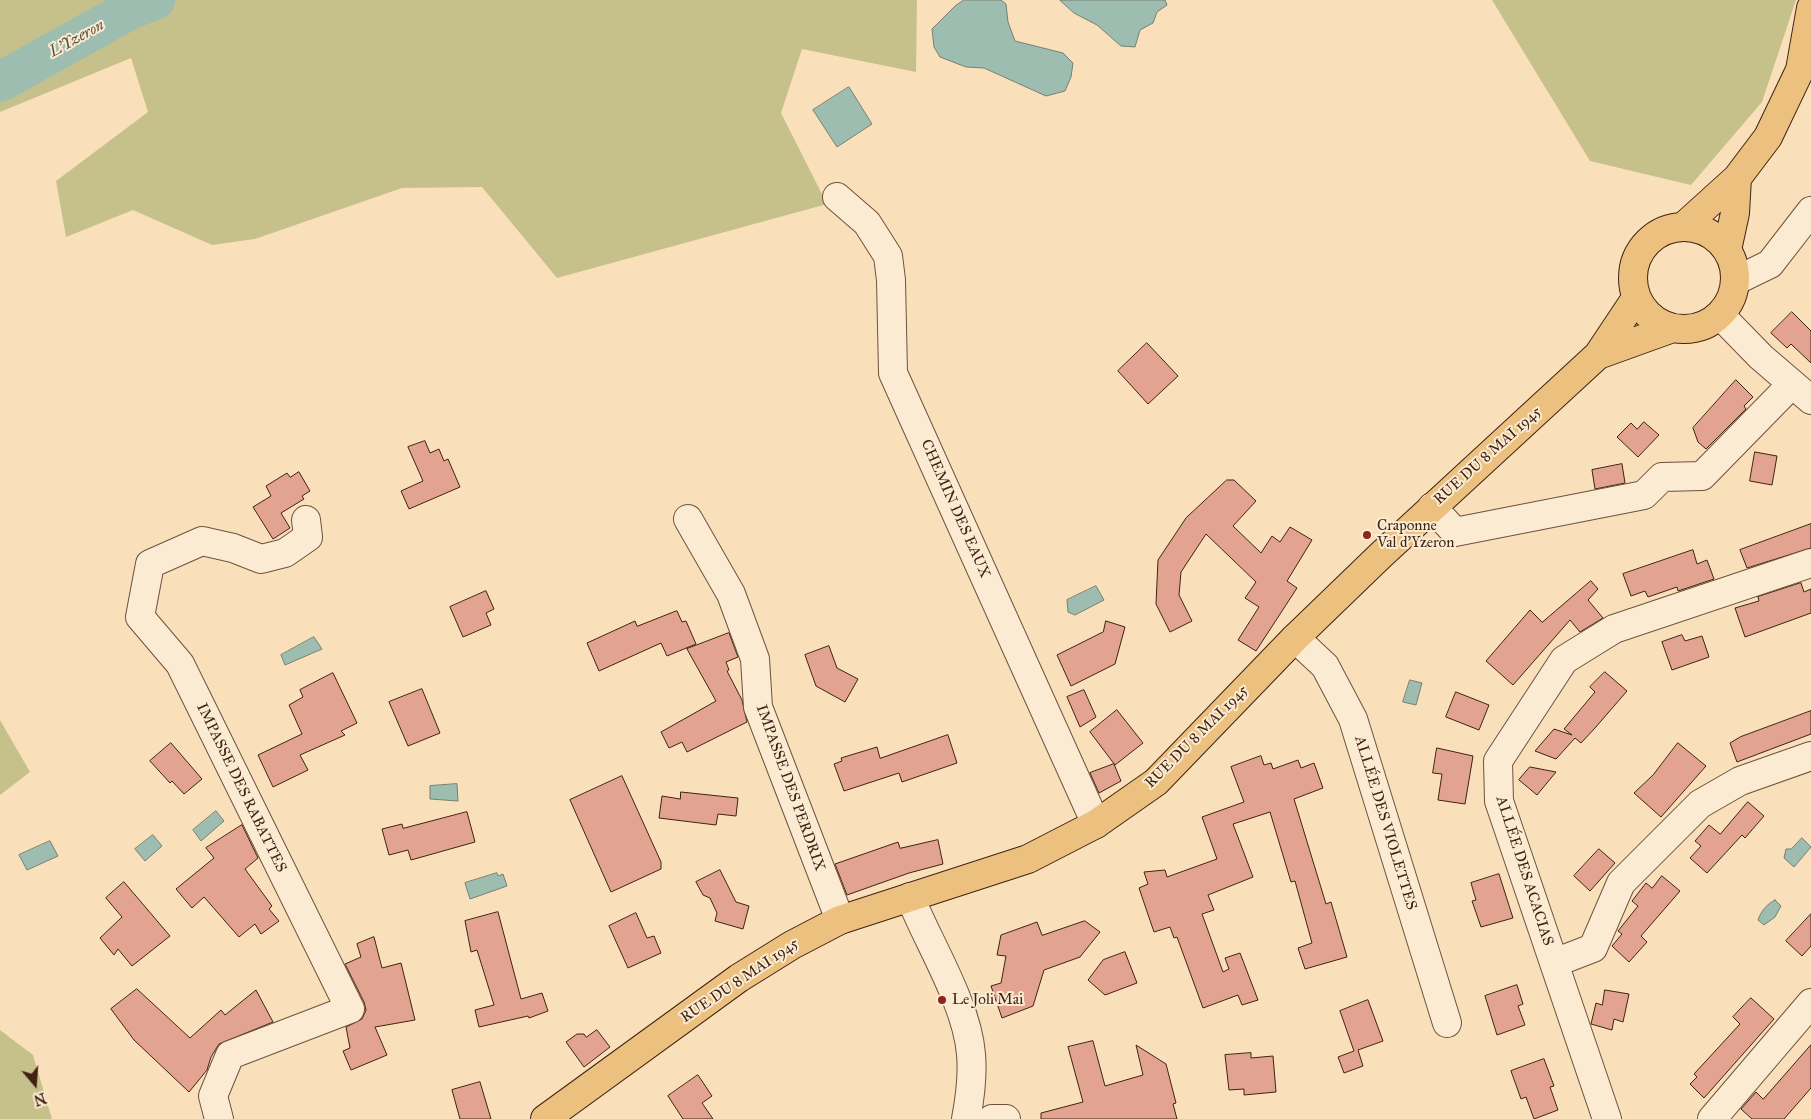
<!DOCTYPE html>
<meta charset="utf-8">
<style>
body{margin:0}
#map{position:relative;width:1811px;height:1119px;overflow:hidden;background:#f9e0bb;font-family:"IM FELL Great Primer",serif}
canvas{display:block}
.north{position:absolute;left:10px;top:1059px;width:50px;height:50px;-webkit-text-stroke:4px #fbebd3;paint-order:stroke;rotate:162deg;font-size:14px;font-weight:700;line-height:20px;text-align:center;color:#402213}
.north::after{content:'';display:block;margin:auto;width:18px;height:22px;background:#402213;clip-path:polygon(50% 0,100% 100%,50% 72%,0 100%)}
</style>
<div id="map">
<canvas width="1811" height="1119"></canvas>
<div class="north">N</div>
</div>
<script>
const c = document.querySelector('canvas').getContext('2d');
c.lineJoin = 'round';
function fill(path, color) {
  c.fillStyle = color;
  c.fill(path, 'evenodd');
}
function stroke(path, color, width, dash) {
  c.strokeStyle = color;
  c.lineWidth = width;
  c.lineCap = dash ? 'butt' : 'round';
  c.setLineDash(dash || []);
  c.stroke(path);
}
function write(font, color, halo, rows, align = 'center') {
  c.font = font + ' "IM FELL Great Primer",serif';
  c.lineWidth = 4;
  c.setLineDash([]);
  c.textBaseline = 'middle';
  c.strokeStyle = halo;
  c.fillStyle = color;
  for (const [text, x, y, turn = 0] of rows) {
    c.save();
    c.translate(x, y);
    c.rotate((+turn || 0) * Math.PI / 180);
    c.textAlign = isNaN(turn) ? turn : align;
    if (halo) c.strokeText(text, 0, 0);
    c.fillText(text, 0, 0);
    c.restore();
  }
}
const green = new Path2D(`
 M 0,0 L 917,0 L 916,72 L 802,49 L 781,113 L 827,204 L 557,278 L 482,187 L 402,188 L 255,239 L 212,245 L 133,210 L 66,237 L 56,181 L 148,112 L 131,58 L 0,112 Z
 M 1492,0 L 1796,0 L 1762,102 L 1691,185 L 1590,161 Z
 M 0,720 L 30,772 L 0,795 Z
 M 0,1030 L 33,1055 L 52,1119 L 0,1119 Z`);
const water = new Path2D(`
 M 964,0 L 1001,0 L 1006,4 L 1008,22 L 1015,41 L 1063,53 L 1073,63 L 1071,77 L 1065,91 L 1046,96 L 984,68 L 966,67 L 940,57 L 934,47 L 932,29 L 955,6 Z
 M 1060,0 L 1165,0 L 1167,5 L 1157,12 L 1153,23 L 1140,30 L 1135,47 L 1121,46 L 1097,25 L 1074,13 Z
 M 849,87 L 872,124 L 837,147 L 813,110 Z
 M 1096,586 L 1104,600 L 1075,615 L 1068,612 L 1067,600 Z
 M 314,637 L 322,649 L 285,665 L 281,655 Z
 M 1410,680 L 1422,683 L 1416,705 L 1403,702 Z
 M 457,784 L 458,801 L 430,799 L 430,786 Z
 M 216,811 L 224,821 L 201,841 L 193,830 Z
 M 153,835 L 162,846 L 145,861 L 135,849 Z
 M 1802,838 L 1811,847 L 1794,867 L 1784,858 L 1786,849 L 1791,849 Z
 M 50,841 L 58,856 L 27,870 L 19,855 Z
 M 497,873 L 498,876 L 503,874 L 507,886 L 470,899 L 465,883 Z
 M 1775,900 L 1781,906 L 1775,917 L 1764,925 L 1758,920 C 1761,911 1767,904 1775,900 Z`);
const river = new Path2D(`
 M 0,82 L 131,9 L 155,0`);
const building = new Path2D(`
 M 1792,312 L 1811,331 L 1811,363 L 1791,344 L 1787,348 L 1771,333 Z
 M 1147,343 L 1178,376 L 1148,404 L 1118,371 Z
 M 1736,380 L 1753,397 L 1744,406 L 1746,409 L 1706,449 L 1698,442 L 1693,428 Z
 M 1644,422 L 1659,435 L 1638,457 L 1617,437 L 1631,423 L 1637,429 Z
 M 425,441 L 430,453 L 439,449 L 444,461 L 448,459 L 460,487 L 409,509 L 401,491 L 423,481 L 408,447 Z
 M 1755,452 L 1777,456 L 1772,485 L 1750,481 Z
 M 1622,464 L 1625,483 L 1595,489 L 1592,470 Z
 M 299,472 L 310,491 L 302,496 L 304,499 L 281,513 L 290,528 L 273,539 L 253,507 L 271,496 L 266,486 L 287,473 L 290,477 Z
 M 1227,480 L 1234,480 L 1256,501 L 1233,526 L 1261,553 L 1272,536 L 1280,542 L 1290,527 L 1312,540 L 1287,581 L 1297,588 L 1256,651 L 1238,640 L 1259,607 L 1245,598 L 1256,582 L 1206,534 L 1181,572 L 1179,595 L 1192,621 L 1170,632 L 1156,604 L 1158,560 L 1186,518 Z
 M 1811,524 L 1811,548 L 1747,568 L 1740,550 Z
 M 1693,550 L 1697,564 L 1707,560 L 1714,579 L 1678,591 L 1677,587 L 1648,597 L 1645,591 L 1631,596 L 1623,574 Z
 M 1591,581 L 1598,589 L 1588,600 L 1603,618 L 1580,632 L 1570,620 L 1513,685 L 1486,661 L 1530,610 L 1542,622 Z
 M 1801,583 L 1804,592 L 1811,589 L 1811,613 L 1745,637 L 1735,608 L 1759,601 L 1758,597 Z
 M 486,591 L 494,609 L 486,613 L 491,625 L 463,637 L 450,607 Z
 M 677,611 L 682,622 L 686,621 L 696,644 L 667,656 L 661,643 L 599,671 L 587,643 L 635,621 L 637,626 Z
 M 1106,621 L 1125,627 L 1115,664 L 1071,686 L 1057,655 L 1103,632 Z
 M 729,633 L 738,657 L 726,662 L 729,670 L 727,671 L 742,700 L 747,722 L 687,752 L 682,742 L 669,748 L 661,732 L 716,701 L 687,649 Z
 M 1682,635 L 1685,641 L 1702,636 L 1709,657 L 1672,670 L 1662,642 Z
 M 829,646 L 837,668 L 858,679 L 845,702 L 816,686 L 805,655 Z
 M 1605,672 L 1627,691 L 1595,728 L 1581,743 L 1575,738 L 1556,759 L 1535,751 L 1554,729 L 1572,735 L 1564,729 L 1595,692 L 1590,687 Z
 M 333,673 L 357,723 L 341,731 L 345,735 L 300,755 L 308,770 L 273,787 L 258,755 L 302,734 L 289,705 L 303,697 L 300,690 Z
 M 422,689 L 440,733 L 408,746 L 389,702 Z
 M 1084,690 L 1096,717 L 1080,727 L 1067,697 Z
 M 1456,692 L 1489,705 L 1479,730 L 1446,717 Z
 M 1117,710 L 1143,743 L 1115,765 L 1090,732 Z
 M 1811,711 L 1811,734 L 1737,762 L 1730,743 L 1740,737 Z
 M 948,735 L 957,763 L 902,782 L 899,773 L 844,791 L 834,764 L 842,761 L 841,758 L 877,747 L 880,758 Z
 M 171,743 L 202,779 L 184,794 L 172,781 L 170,783 L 150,761 Z
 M 1678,743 L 1706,766 L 1661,817 L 1634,793 L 1653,775 Z
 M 1437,748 L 1473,756 L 1465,804 L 1438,800 L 1442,774 L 1433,773 Z
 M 1261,756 L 1264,765 L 1271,763 L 1273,769 L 1298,760 L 1301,768 L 1314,763 L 1323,788 L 1294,799 L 1326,904 L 1331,902 L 1347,957 L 1305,969 L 1298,948 L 1312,943 L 1295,881 L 1291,882 L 1270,812 L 1233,824 L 1253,877 L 1208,895 L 1214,910 L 1202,914 L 1223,972 L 1229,969 L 1225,958 L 1240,953 L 1258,1000 L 1242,1005 L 1238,995 L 1203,1008 L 1177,937 L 1174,938 L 1170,927 L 1154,932 L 1139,888 L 1148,884 L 1144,872 L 1165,870 L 1167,877 L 1217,859 L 1202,817 L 1244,802 L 1231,767 Z
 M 1114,764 L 1121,781 L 1099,793 L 1090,773 Z
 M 1530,767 L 1556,772 L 1537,795 L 1519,780 Z
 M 622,776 L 661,862 L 661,869 L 611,892 L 570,800 Z
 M 681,792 L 738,798 L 736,816 L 718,814 L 716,825 L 659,818 L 662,796 L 680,799 Z
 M 1748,802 L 1764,816 L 1745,838 L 1742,835 L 1707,873 L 1690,858 L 1701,846 L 1695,841 L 1709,825 L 1720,834 Z
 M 467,812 L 475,842 L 411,860 L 408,850 L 389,855 L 382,829 L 402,824 L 403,828 Z
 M 242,825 L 258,858 L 245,869 L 272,906 L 269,909 L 279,921 L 261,934 L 255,924 L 239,937 L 204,897 L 192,908 L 176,889 L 214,858 L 206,848 Z
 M 938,840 L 943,864 L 909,873 L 847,895 L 835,864 L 898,842 L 900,848 Z
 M 1599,849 L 1615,863 L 1590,891 L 1574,876 Z
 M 720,870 L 736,902 L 749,906 L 743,929 L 715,921 L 717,913 L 710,898 L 703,895 L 696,882 Z
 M 1499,874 L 1513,918 L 1481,927 L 1472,901 L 1476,900 L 1471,883 Z
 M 1662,876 L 1680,891 L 1641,936 L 1647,942 L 1629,962 L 1612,946 L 1622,934 L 1618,931 L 1638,906 L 1632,901 L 1646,883 L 1652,888 Z
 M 124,882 L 170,936 L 132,966 L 118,949 L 114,955 L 100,938 L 122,917 L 106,898 Z
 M 498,912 L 521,999 L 542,993 L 548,1011 L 529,1018 L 528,1016 L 479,1027 L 475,1010 L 494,1005 L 477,950 L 471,952 L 465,921 Z
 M 636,913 L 647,938 L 654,936 L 661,953 L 628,968 L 609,926 Z
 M 1811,914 L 1811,946 L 1802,956 L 1786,941 Z
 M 1085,921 L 1100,932 L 1080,957 L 1044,970 L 1033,1006 L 1002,1018 L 991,986 L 1001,983 L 1006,956 L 997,955 L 1001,935 L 1037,922 L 1042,935 Z
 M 374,937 L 382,968 L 401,963 L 415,1020 L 375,1027 L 387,1055 L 351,1070 L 343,1051 L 350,1048 L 346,1027 L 362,1019 L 366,1010 L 364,1002 L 345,964 L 361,957 L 357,944 Z
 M 1125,952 L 1137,983 L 1105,995 L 1088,980 L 1103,960 Z
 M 1517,985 L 1523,1004 L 1518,1006 L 1525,1025 L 1497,1035 L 1485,996 Z
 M 137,989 L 190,1038 L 221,1010 L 225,1015 L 256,990 L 273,1022 L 219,1044 L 211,1057 L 207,1070 L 189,1092 L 134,1040 L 111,1009 Z
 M 1605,990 L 1629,994 L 1623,1022 L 1614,1019 L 1612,1030 L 1591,1024 L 1596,1003 L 1602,1005 Z
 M 1751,998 L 1774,1019 L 1704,1098 L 1690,1084 L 1697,1077 L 1694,1074 L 1740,1024 L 1733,1017 Z
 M 1368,1000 L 1383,1041 L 1358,1050 L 1363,1066 L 1344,1073 L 1338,1057 L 1354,1051 L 1340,1011 Z
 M 597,1030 L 610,1047 L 584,1067 L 566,1042 L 577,1034 L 584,1034 L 586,1037 Z
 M 1093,1041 L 1105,1086 L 1143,1075 L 1136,1045 L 1166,1064 L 1176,1103 L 1173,1104 L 1177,1119 L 1041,1119 L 1041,1113 L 1083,1102 L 1068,1047 Z
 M 1811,1045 L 1811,1088 L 1784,1119 L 1752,1119 L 1741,1109 L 1756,1092 L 1763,1099 Z
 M 1251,1053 L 1251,1058 L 1273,1056 L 1276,1092 L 1244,1095 L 1244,1089 L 1229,1090 L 1225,1055 Z
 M 1544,1059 L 1554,1086 L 1550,1087 L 1558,1110 L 1534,1119 L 1526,1097 L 1521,1099 L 1511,1071 Z
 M 698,1075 L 712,1096 L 702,1103 L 713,1119 L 683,1119 L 668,1096 Z
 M 480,1082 L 491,1119 L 460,1119 L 452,1090 Z`);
const minor = new Path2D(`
 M 837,197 L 867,223 L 888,256 L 891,280 L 893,373 L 1096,824
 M 1735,281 L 1770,264 L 1811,211
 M 1720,315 L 1761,357 L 1811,400
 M 1432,507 L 1455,532 L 1644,495 L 1662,477 L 1702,476 L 1792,384
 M 688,519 L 731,594 L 755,659 L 758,707 L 840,920
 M 1295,638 L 1325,666 L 1353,719 L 1447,1023
 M 910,897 C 929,944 967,1004 971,1054 C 973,1076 970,1098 966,1119
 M 1554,963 L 1593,948 L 1621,883 L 1700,804 L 1740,781 L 1811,756
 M 219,1119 L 213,1096 L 230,1055 L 350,1009 L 180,664 L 140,617 L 150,564 L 202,541 L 233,548 L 261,559 L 285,553 L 308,537 L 306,520
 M 992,1119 L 1006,1119
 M 1607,1119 L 1499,801 L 1498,761 L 1564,660 L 1614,629 L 1811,563
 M 1712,1119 L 1811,1003`);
const major = new Path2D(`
 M 1684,226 L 1737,178 L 1768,137 L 1800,70 L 1811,8
 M1633 278a51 51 0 1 1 102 0a51 51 0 1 1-102 0Z
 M 1727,250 L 1735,213 L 1737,178
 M 1598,355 L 1673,328
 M 545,1119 L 739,978 L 792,945 L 840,920 L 1028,859 L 1096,824 L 1156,782 L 1295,638 L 1381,555 L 1598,355 L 1636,298`);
const markers = [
 [1367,535,5,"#8f2418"],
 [942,1000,5,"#8f2418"]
];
const streetNames = [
 ["RUE DU 8 MAI 1945",1488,456,-42],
 ["CHEMIN DES EAUX",955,509,66],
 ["RUE DU 8 MAI 1945",1197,737,-45],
 ["IMPASSE DES RABATTES",241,788,64],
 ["IMPASSE DES PERDRIX",790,788,70],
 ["ALLÉE DES VIOLETTES",1385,823,73],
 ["ALLÉE DES ACACIAS",1524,871,72],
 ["RUE DU 8 MAI 1945",740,981,-34]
];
const poiNames = [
 ["Craponne",1377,526],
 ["Val d'Yzeron",1377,543],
 ["Le Joli Mai",952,1000]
];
const waterNames = [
 ["L'Yzeron",77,39,-29]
];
fill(green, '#c6c08b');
fill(water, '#9ebdb1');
stroke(water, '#787f72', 1);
stroke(river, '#9ebdb1', 40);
fill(building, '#e3a391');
stroke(building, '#402213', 1);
stroke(minor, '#6e523d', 30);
stroke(major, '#402213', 30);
stroke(minor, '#fbebd3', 28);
stroke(major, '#ecc07e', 28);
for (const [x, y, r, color] of markers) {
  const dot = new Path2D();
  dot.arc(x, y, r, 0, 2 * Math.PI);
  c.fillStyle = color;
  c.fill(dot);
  stroke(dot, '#fbebd3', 2);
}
write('15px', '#402213', '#fbebd3', streetNames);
write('15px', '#402213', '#fbebd3', poiNames, 'left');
write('italic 16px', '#5c5042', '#fbebd3', waterNames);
</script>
